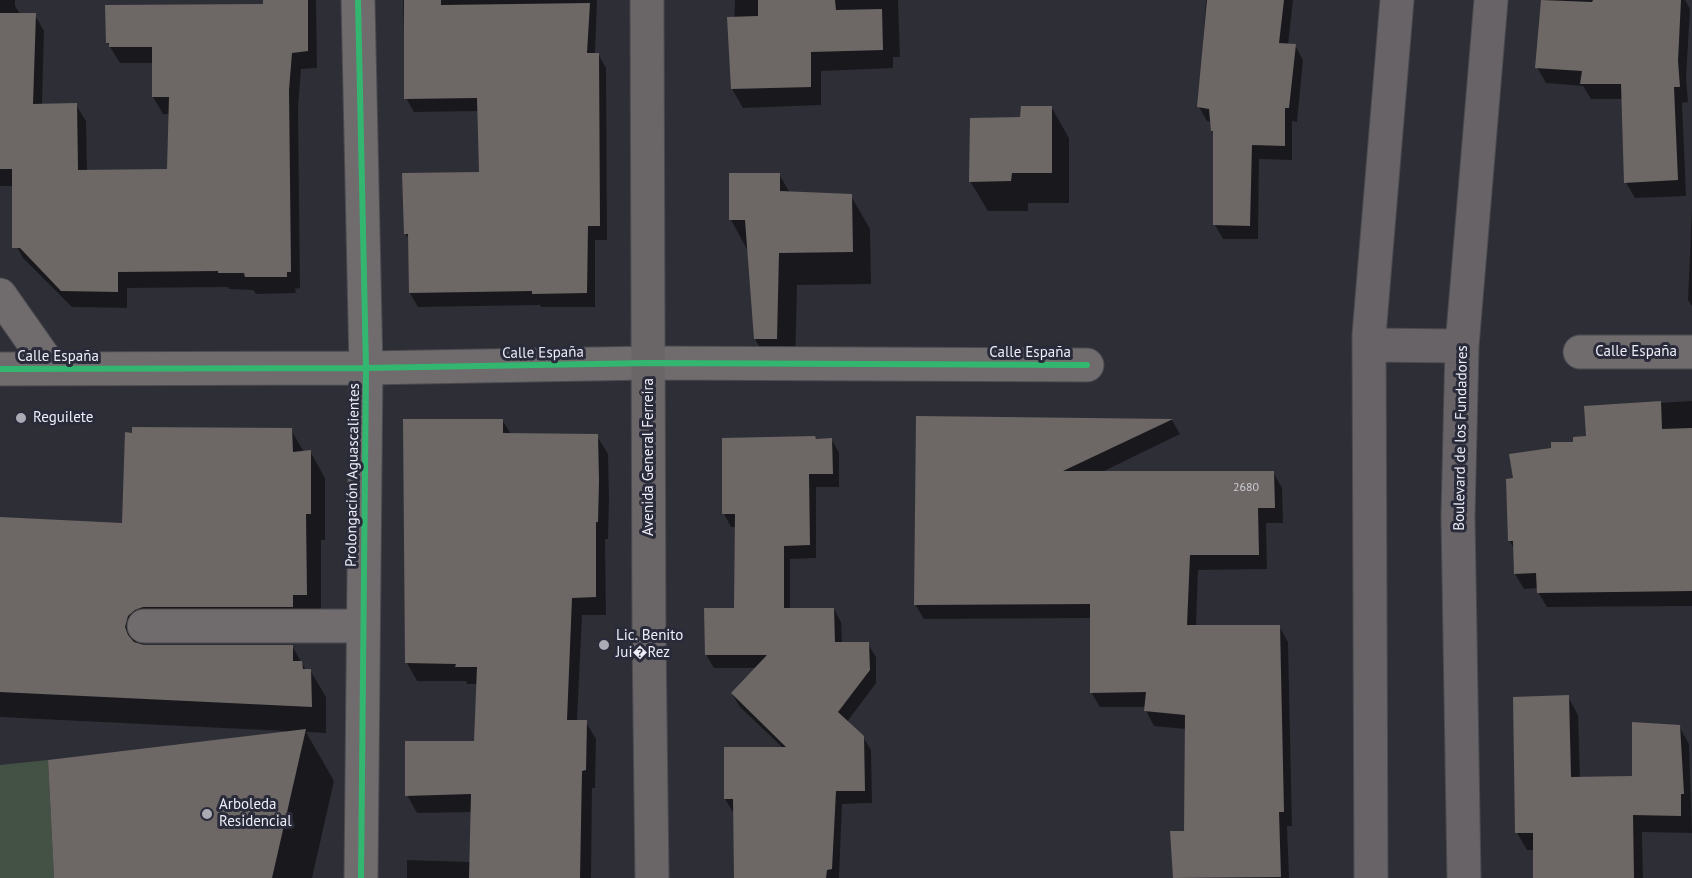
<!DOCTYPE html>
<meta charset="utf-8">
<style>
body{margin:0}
canvas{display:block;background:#2e2e36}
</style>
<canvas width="1692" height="878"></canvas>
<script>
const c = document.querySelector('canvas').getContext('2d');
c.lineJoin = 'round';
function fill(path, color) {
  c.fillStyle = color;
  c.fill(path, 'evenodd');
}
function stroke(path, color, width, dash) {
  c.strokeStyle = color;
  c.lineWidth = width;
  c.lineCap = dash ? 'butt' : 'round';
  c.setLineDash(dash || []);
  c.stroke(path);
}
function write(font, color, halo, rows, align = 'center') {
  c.font = font + ' "PT Sans",sans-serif';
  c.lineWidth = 6;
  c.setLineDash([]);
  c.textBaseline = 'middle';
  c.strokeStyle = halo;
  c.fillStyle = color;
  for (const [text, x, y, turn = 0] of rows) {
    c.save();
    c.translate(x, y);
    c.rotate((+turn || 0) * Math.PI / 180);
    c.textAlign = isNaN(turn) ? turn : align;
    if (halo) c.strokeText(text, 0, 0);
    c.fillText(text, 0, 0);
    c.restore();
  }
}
const green = new Path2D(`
 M 48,760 L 54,878 L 0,878 L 0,765 Z`);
const shadow = new Path2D(`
 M 0,0 L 15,0 L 15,6 L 21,15 L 35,15 L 44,31 L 42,105 L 76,105 L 86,121 L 87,171 L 168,170 L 170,114 L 163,114 L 153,97 L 153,63 L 120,63 L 107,42 L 264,5 L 264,0 L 316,0 L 317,68 L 301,69 L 298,107 L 300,288 L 295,289 L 296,293 L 256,294 L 253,290 L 229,289 L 228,287 L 127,288 L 127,308 L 72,307 L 23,258 L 14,241 L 13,186 L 0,186 Z
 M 403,0 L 597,0 L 595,54 L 598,54 L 606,68 L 607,240 L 595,240 L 595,307 L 541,307 L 540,305 L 418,307 L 410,293 L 410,241 L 405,233 L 481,174 L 479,111 L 414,112 L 406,98 Z
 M 735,0 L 898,0 L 900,57 L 893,57 L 893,68 L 821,71 L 821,105 L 743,108 L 732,89 Z
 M 1206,0 L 1293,0 L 1288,45 L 1295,45 L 1303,60 L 1297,122 L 1292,121 L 1292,160 L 1259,159 L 1258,239 L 1223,239 L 1215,225 L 1215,136 L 1212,131 L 1212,122 L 1207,121 L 1199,107 Z
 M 1542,0 L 1685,0 L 1690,9 L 1686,78 L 1688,102 L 1682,103 L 1686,196 L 1635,198 L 1626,183 L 1623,99 L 1591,99 L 1583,86 L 1546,83 L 1537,67 Z
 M 1052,108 L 1069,138 L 1069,203 L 1028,203 L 1028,211 L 988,211 L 970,181 L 1022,119 Z
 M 731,174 L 779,174 L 790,193 L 851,196 L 870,229 L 871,284 L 797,285 L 795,371 L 774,372 L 755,339 L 748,251 L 731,220 Z
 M 1692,208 L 1692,306 L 1688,300 Z
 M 1692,401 L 1692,606 L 1547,607 L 1538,592 L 1538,588 L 1524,589 L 1515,574 L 1514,549 L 1509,540 L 1515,480 L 1553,449 L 1574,444 L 1587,437 L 1586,407 Z
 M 917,417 L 1172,420 L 1180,434 L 1100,473 L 1273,472 L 1282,488 L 1283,523 L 1266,523 L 1267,569 L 1198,570 L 1196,626 L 1279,626 L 1288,642 L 1292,826 L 1287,826 L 1289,878 L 1174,878 L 1172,833 L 1186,832 L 1186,729 L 1154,726 L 1146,711 L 1146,707 L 1100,707 L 1091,692 L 1091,618 L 924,619 L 915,604 Z
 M 502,420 L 511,434 L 597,436 L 608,454 L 609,500 L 608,539 L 605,539 L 606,615 L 582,615 L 577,721 L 586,722 L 596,739 L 595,788 L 592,788 L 591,878 L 407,878 L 407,860 L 471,862 L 472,812 L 417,813 L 407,795 L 475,742 L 478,684 L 467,684 L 466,681 L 417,681 L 407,663 Z
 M 291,430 L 304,452 L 310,451 L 325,478 L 325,540 L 321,540 L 321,621 L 150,636 L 142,646 L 292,646 L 306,670 L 310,670 L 326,697 L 326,733 L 306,732 L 334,781 L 312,878 L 56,878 L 285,731 L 0,717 L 0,519 L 124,525 Z
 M 723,439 L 832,440 L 839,453 L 839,487 L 816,487 L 816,558 L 790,559 L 790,609 L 834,609 L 841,622 L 842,643 L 868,644 L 876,657 L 876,683 L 847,722 L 863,737 L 871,750 L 872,803 L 842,804 L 839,878 L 735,878 L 735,812 L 733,812 L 725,799 L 783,748 L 740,707 L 732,694 L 757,668 L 714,668 L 706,655 L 706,610 L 736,610 L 737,527 L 731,527 L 724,514 Z
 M 1568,697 L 1578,715 L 1580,778 L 1634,778 L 1679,726 L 1689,744 L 1692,833 L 1642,832 L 1643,878 L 1534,878 L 1534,850 L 1527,850 L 1517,833 Z`);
const building = new Path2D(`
 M 263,0 L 308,0 L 308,51 L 292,53 L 289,90 L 291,272 L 287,272 L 287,277 L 245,277 L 244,273 L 218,273 L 218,271 L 118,272 L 118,292 L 61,291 L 20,248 L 12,248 L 12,169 L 0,169 L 0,13 L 36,13 L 33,104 L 77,103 L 78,170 L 167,169 L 169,97 L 152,97 L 152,47 L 109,47 L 109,43 L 106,43 L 105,5 L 263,4 Z
 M 404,0 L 441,0 L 441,5 L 590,3 L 587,53 L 599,53 L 600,226 L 588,226 L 587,293 L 532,294 L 532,291 L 409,293 L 408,234 L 404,234 L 402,173 L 479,172 L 477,98 L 404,99 Z
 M 758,0 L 835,0 L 836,10 L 882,9 L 883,50 L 811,52 L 811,87 L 731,89 L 727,17 L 758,16 Z
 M 1207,0 L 1284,0 L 1279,43 L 1296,44 L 1289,108 L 1285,108 L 1285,146 L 1252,145 L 1250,226 L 1213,225 L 1213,131 L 1211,131 L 1209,109 L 1197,107 Z
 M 1541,0 L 1592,2 L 1593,0 L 1681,0 L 1678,61 L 1680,87 L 1674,87 L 1678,180 L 1624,183 L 1621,84 L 1580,84 L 1582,71 L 1535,68 Z
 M 1021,106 L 1052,106 L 1052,173 L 1012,173 L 1011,181 L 969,182 L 970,118 L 1020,117 Z
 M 729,173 L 780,173 L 780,191 L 852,194 L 853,252 L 779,253 L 777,339 L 754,339 L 745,220 L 729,220 Z
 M 1661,401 L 1662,429 L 1692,428 L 1692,591 L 1537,593 L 1536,573 L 1514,574 L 1513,541 L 1508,541 L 1506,479 L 1513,478 L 1509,454 L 1551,448 L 1551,442 L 1573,442 L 1573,437 L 1586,436 L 1584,406 Z
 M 916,416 L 1173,419 L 1063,471 L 1274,471 L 1275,508 L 1258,508 L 1259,555 L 1190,555 L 1187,625 L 1280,625 L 1284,812 L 1279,812 L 1281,877 L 1173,878 L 1170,831 L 1184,831 L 1185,715 L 1144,711 L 1146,692 L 1090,693 L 1090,604 L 914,605 Z
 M 403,419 L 503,419 L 503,433 L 598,434 L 599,481 L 598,522 L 596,522 L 596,597 L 572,598 L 567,720 L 587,720 L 586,770 L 582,771 L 580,878 L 469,878 L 471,794 L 405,796 L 405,741 L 474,741 L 477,667 L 455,667 L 456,664 L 405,663 Z
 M 132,427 L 292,428 L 293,452 L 311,450 L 311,514 L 306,514 L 307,595 L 293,595 L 293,607 L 143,607 L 135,610 L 128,616 L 125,627 L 128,635 L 134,642 L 144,645 L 293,645 L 293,661 L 302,661 L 303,669 L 311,669 L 312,707 L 0,692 L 0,517 L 122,523 L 125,432 L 132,433 Z
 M 815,436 L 816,439 L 832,438 L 833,474 L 809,474 L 810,545 L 784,546 L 784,608 L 834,608 L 835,642 L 869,642 L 870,670 L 838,712 L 864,736 L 865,791 L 836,791 L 832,869 L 827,870 L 826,878 L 734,878 L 733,799 L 724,799 L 724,747 L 786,747 L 731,693 L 767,655 L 705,655 L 704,608 L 734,608 L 735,514 L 722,514 L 722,438 Z
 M 1569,695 L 1571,777 L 1632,776 L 1632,722 L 1680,725 L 1684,794 L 1681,794 L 1681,816 L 1633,815 L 1634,878 L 1533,878 L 1533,833 L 1515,833 L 1513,697 Z
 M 306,729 L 272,878 L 54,878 L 48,760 Z`);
const street = new Path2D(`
 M 358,0 L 366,368 L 361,878
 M 0,295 L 52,369
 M 1580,352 L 1692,352
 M 0,369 L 366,368 L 649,363 L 1087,365
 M 144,626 L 363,626`);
const secondary = new Path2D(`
 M 647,0 L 649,637 L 652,878`);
const primary = new Path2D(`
 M 1369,345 L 1462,346
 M 1371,878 L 1369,335 L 1397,0
 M 1464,878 L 1458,516 L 1462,346 L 1491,0`);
const cycleway = new Path2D(`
 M 358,0 L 366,368 L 361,878
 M 0,369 L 366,368 L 649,363 L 1087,365`);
const markers = [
 [21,418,6,"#aaabb4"],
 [604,645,6,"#aaabb4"],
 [207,814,6,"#aaabb4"]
];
const numberNames = [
 ["2680",1246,488]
];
const streetNames = [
 ["Calle España",1636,352],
 ["Calle España",543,353,-1],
 ["Calle España",1030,353],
 ["Calle España",58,357],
 ["Boulevard de los Fundadores",1461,438,-89],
 ["Avenida General Ferreira",649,457,-90],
 ["Prolongación Aguascalientes",353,475,-89]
];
const poiNames = [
 ["Reguilete",33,418],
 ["Lic. Benito",616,636],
 ["Jui�Rez",616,653],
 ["Arboleda",219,805],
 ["Residencial",219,822]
];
fill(green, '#445145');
fill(shadow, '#0007');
fill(building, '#6d6766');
stroke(street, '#4a4a50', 35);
stroke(secondary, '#4a4a50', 35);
stroke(primary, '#4a4a50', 35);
stroke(street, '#706b6c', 33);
stroke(secondary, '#6a6567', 33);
stroke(primary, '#686366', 33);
stroke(cycleway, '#33b770', 6);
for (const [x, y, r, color] of markers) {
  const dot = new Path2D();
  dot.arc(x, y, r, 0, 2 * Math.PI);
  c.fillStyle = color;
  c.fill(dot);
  stroke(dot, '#2a2b3a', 2);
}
write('12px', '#cdccd4', null, numberNames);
write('15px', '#edeef8', '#2a2b3a', streetNames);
write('15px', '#edeef8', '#2a2b3a', poiNames, 'left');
</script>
